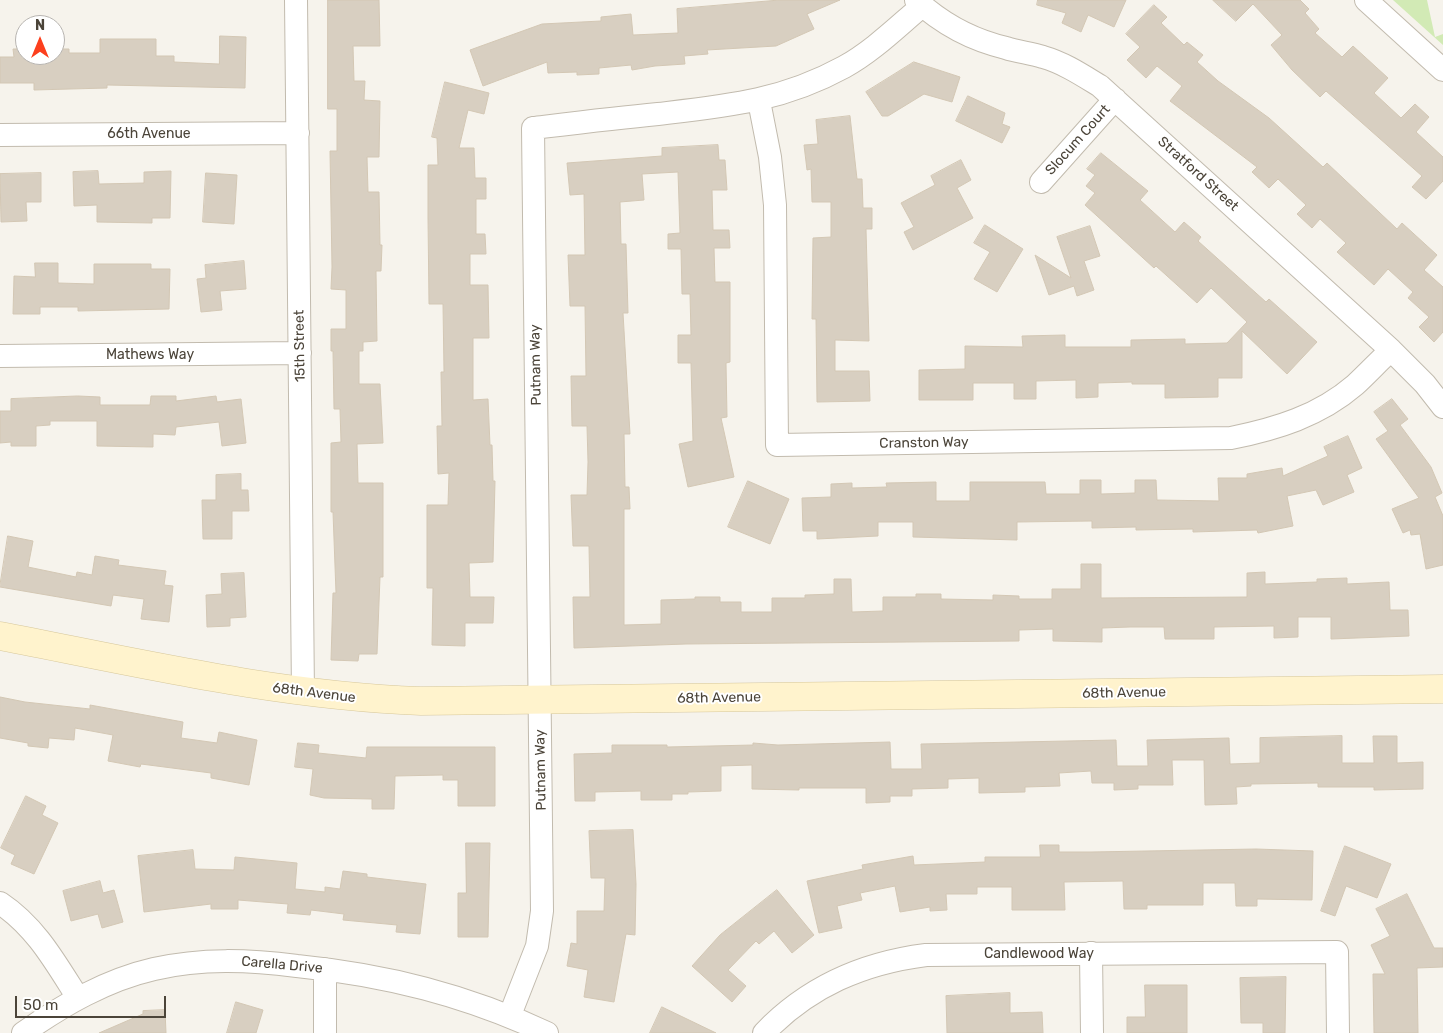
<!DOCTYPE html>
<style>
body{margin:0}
#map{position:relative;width:1443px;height:1033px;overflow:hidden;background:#f6f3ec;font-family:Rubik,sans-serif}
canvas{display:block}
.north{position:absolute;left:15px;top:15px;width:50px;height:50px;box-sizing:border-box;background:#fff;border:1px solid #b7b4b0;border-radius:50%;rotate:0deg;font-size:14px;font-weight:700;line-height:20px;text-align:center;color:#4b4439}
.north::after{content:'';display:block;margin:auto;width:18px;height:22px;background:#fc3f1d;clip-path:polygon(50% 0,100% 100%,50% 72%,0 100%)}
.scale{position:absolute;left:15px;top:996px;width:151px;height:22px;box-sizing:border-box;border:2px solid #4b4439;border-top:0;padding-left:6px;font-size:15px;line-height:18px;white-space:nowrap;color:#4b4439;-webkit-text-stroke:4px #fff;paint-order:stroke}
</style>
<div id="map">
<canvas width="1443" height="1033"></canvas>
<div class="north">N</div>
<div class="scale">50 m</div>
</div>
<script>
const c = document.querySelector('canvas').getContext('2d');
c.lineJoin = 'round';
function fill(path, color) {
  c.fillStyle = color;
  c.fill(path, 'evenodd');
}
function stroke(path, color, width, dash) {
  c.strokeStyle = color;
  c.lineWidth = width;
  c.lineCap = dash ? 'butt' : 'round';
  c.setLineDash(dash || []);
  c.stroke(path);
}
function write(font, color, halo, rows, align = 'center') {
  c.font = font + ' Rubik,sans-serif';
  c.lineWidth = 4;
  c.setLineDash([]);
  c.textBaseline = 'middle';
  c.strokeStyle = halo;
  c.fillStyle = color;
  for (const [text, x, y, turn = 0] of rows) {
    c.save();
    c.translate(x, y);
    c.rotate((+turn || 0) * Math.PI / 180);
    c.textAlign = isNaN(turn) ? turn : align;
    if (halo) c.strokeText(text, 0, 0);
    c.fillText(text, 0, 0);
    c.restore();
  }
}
const green = new Path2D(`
 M 1393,0 L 1427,0 L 1435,37 L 1443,34 L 1443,45 Z`);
const building = new Path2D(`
 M 328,0 L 379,0 L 380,46 L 353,46 L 354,81 L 365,81 L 364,100 L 380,101 L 379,157 L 367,157 L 368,192 L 379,192 L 380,245 L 382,245 L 381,271 L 376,271 L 377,341 L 363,342 L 363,351 L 359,351 L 359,384 L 380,384 L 383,443 L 357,444 L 358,483 L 383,483 L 383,577 L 380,577 L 377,654 L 359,654 L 358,661 L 331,660 L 333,593 L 336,593 L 333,512 L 331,512 L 331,443 L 341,442 L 340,409 L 334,409 L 333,351 L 331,351 L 331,329 L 346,329 L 346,290 L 331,289 L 332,267 L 330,151 L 337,151 L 337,109 L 328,109 Z
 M 780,0 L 840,0 L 807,14 L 814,29 L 776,46 L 707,50 L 708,54 L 684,56 L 685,64 L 655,66 L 632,70 L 631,65 L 599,68 L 599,74 L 577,75 L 577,72 L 548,73 L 547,62 L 483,86 L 470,50 L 542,24 L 601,21 L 601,17 L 631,14 L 633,35 L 678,33 L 677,9 Z
 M 1038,0 L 1126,0 L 1114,27 L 1088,15 L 1081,32 L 1062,23 L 1066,13 L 1037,5 Z
 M 1213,0 L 1300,0 L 1309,9 L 1305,13 L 1319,29 L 1315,33 L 1342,57 L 1353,46 L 1388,78 L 1374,93 L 1401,118 L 1415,104 L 1429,117 L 1416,132 L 1443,157 L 1443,181 L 1426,199 L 1412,187 L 1422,176 L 1326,91 L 1320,97 L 1292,70 L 1271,45 L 1282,35 L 1253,4 L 1236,21 Z
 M 1154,5 L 1167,17 L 1161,23 L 1184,45 L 1187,42 L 1203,55 L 1197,62 L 1218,81 L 1269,118 L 1323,167 L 1327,163 L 1397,229 L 1402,223 L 1437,255 L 1424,270 L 1443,287 L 1443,332 L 1434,342 L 1419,327 L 1429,317 L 1408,298 L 1413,292 L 1388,269 L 1374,285 L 1337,252 L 1346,243 L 1320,219 L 1312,228 L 1297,214 L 1306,205 L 1278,179 L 1269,188 L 1252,172 L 1257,167 L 1170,101 L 1182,86 L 1157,66 L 1146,78 L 1127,60 L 1140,47 L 1126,34 Z
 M 220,36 L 246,37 L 245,88 L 107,85 L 107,88 L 34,90 L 34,83 L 0,83 L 0,57 L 14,57 L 13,49 L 25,49 L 25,55 L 55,55 L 55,49 L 69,49 L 69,53 L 100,53 L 100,39 L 156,39 L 156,56 L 174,56 L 174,62 L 219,64 Z
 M 914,62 L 960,77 L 952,102 L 924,94 L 888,116 L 882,116 L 866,92 Z
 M 445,82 L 489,93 L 484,114 L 468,110 L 459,148 L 474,148 L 475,178 L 486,178 L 486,199 L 476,199 L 476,234 L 485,234 L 486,254 L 470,254 L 470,285 L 488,285 L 489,338 L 473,338 L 473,400 L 488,399 L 490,445 L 492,445 L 493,481 L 495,481 L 493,562 L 469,563 L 470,597 L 494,597 L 493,623 L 465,623 L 465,646 L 432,645 L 433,588 L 427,588 L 427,505 L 448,505 L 449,473 L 438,474 L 437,426 L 442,426 L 441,372 L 444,372 L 443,304 L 429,304 L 428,218 L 428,165 L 438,165 L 437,138 L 432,137 Z
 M 968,96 L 1005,113 L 1002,124 L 1010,127 L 1002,143 L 956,121 Z
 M 850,116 L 857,179 L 862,179 L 863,208 L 872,208 L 872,229 L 866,229 L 869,341 L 835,340 L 835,371 L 869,371 L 870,401 L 817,402 L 816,319 L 812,319 L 813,238 L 831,237 L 831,202 L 812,202 L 811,169 L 807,170 L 804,145 L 818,144 L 816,120 Z
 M 718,145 L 719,160 L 725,160 L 727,190 L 712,190 L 713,230 L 729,230 L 730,248 L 714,248 L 715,282 L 730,282 L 730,362 L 726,363 L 727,417 L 721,418 L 734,477 L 688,487 L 679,444 L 693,441 L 691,363 L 678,363 L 678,335 L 691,335 L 690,294 L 682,294 L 681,249 L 668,249 L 668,234 L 680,233 L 678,172 L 642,174 L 644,200 L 620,202 L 621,244 L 626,244 L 628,313 L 623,313 L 630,434 L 624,434 L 625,487 L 629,487 L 630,509 L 624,509 L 624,625 L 661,624 L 661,600 L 695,599 L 695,597 L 720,597 L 720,602 L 741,602 L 741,612 L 772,612 L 772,598 L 805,598 L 805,595 L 834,594 L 834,579 L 851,579 L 852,612 L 883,611 L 883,597 L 916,597 L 916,594 L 941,594 L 941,599 L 993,600 L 993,595 L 1019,596 L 1019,599 L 1052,599 L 1052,589 L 1081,589 L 1081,564 L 1101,564 L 1101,598 L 1247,597 L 1247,573 L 1265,572 L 1265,584 L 1317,582 L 1317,579 L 1347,578 L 1347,584 L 1389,582 L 1390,610 L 1408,610 L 1409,636 L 1331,639 L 1331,617 L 1298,617 L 1298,637 L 1274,638 L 1274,626 L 1214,627 L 1214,639 L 1165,639 L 1164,627 L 1130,627 L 1102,628 L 1102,642 L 1053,641 L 1053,629 L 1019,630 L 1019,641 L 686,644 L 574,648 L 573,597 L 590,597 L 589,546 L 573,546 L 571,495 L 587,495 L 588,462 L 587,426 L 572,426 L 571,376 L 586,376 L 585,306 L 570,306 L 568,255 L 585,255 L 584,194 L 570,195 L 567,163 L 662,156 L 662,148 Z
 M 1101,153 L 1148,191 L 1140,200 L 1175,232 L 1184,222 L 1201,237 L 1198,241 L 1266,302 L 1269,299 L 1317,342 L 1287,374 L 1242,331 L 1242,378 L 1218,378 L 1218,397 L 1165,398 L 1165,384 L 1132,384 L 1132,382 L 1098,383 L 1098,397 L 1076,398 L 1076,380 L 1036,381 L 1036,399 L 1014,399 L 1014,383 L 973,383 L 973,400 L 919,400 L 919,370 L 965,369 L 965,346 L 1023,347 L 1022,336 L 1065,335 L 1065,347 L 1131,347 L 1131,340 L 1185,339 L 1185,344 L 1227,343 L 1247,322 L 1211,288 L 1197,303 L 1156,266 L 1154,268 L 1085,205 L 1095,193 L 1086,186 L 1095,175 L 1087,169 Z
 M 961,160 L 971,180 L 957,188 L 973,218 L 913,250 L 904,232 L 914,227 L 901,203 L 935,185 L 931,176 Z
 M 98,171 L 99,184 L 144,183 L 144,172 L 171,171 L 170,218 L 152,218 L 152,223 L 97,222 L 97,205 L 74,206 L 73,172 Z
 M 41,173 L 41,202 L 26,202 L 27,221 L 1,222 L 0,174 Z
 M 206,173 L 237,175 L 234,224 L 203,222 Z
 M 985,225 L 1023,249 L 997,292 L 974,279 L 990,252 L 974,243 Z
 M 1090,226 L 1100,256 L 1084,261 L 1094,290 L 1077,296 L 1074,286 L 1049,295 L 1035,255 L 1071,278 L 1057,237 Z
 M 244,261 L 246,289 L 220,291 L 222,310 L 201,312 L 197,279 L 206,278 L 205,265 Z
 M 35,263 L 58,263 L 58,283 L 94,284 L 94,264 L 151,264 L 151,269 L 170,269 L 169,309 L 78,311 L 78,307 L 40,307 L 40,314 L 13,314 L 14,276 L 35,277 Z
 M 78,396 L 100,397 L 100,405 L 150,405 L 151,396 L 176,396 L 176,401 L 216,396 L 217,402 L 241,399 L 246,443 L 222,446 L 219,422 L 176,427 L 175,435 L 153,434 L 153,447 L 97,446 L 97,421 L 50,421 L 50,425 L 36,426 L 36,446 L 11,446 L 11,442 L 0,443 L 0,411 L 11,411 L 11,399 Z
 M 1392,399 L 1408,419 L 1400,425 L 1431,467 L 1442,493 L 1435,497 L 1443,516 L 1443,565 L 1426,569 L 1420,534 L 1411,535 L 1410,530 L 1403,533 L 1392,509 L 1419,498 L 1376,439 L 1388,431 L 1374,412 Z
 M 1348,436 L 1362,468 L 1347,475 L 1354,492 L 1323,505 L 1316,490 L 1287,496 L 1293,526 L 1258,533 L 1257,530 L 1193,532 L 1193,529 L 1136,530 L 1136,527 L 1092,528 L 1092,521 L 1017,522 L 1017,540 L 913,537 L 913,522 L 878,522 L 878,536 L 817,539 L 817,531 L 803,531 L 802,498 L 831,497 L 831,484 L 852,483 L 852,488 L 887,487 L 886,483 L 936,482 L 936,501 L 970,501 L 970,482 L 1045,482 L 1046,494 L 1080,494 L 1080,480 L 1101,480 L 1101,494 L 1135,493 L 1135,480 L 1156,480 L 1157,500 L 1219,501 L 1218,478 L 1247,478 L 1247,474 L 1282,468 L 1283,476 L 1328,456 L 1324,447 Z
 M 241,474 L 241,490 L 248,490 L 249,511 L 232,511 L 232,539 L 203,539 L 202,500 L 216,500 L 216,475 Z
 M 748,481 L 789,499 L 770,544 L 728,527 Z
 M 8,536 L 33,541 L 28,567 L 76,577 L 77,572 L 92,575 L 95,556 L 119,560 L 118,565 L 166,571 L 164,585 L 173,586 L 169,622 L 141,619 L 144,599 L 113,595 L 111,606 L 0,587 Z
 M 244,573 L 246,617 L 230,618 L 230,626 L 207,627 L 206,595 L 222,594 L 221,574 Z
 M 0,697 L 25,702 L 90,709 L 90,705 L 183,722 L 181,738 L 217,743 L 219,732 L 257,740 L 249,785 L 211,778 L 211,773 L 141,764 L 140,767 L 108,761 L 113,735 L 75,728 L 74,740 L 49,738 L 48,748 L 28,746 L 28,743 L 0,738 Z
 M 1342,736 L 1342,763 L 1374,763 L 1373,736 L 1397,736 L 1397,763 L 1423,762 L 1423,789 L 1374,790 L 1374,787 L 1318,787 L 1318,783 L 1251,784 L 1251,786 L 1236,787 L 1237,804 L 1205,805 L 1204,760 L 1172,760 L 1173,785 L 1138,785 L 1138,789 L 1114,790 L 1114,783 L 1092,783 L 1091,771 L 1059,773 L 1060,786 L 1025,787 L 1025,792 L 979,793 L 979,778 L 948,779 L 948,788 L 912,789 L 912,796 L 890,796 L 890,802 L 866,803 L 866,788 L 799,788 L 799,790 L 752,789 L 752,765 L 721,766 L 721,791 L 688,792 L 688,794 L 672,794 L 672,800 L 641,800 L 641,791 L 595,792 L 595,801 L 575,801 L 574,754 L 612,753 L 612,745 L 667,745 L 667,747 L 753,745 L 753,743 L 778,745 L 890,742 L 891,769 L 922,769 L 921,744 L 1116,740 L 1117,766 L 1148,766 L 1147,740 L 1229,738 L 1230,764 L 1260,763 L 1260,738 Z
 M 298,743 L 319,745 L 318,753 L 366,758 L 367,747 L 495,747 L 495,806 L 458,806 L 458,780 L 443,780 L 443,775 L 395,776 L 394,809 L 372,809 L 372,799 L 324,798 L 310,795 L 313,769 L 295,767 Z
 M 26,796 L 46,806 L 42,815 L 58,823 L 34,874 L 11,864 L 15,855 L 1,848 Z
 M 633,830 L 636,884 L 635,935 L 626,934 L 614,1002 L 584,997 L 588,970 L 567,966 L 571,943 L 577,944 L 577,911 L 604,911 L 605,878 L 591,878 L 589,831 Z
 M 466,843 L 490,843 L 488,937 L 458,937 L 458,893 L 466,893 Z
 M 1040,845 L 1059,845 L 1059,852 L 1091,852 L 1256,849 L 1313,851 L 1312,900 L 1257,899 L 1257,906 L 1236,906 L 1235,883 L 1203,883 L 1203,905 L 1147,905 L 1147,909 L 1124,909 L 1123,881 L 1064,882 L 1065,910 L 1012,910 L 1012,887 L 977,887 L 977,894 L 946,894 L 947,910 L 930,911 L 930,907 L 900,912 L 895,886 L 860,893 L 862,900 L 837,906 L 842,928 L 819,933 L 807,881 L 863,869 L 862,865 L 913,856 L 914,865 L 985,862 L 985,857 L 1040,857 Z
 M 1345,846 L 1391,864 L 1377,898 L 1346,886 L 1335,916 L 1321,911 Z
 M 193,850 L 195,869 L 234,870 L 235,857 L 297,863 L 295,889 L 325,892 L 325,887 L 340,889 L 343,871 L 367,874 L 367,877 L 426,884 L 420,934 L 396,932 L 397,925 L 343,920 L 344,914 L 311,910 L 310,915 L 287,913 L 288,904 L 238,900 L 238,909 L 211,909 L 211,904 L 144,912 L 138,856 Z
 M 100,881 L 103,893 L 114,890 L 123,922 L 102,928 L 98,914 L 71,921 L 63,891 Z
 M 777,890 L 814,935 L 792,953 L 774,931 L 759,944 L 756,941 L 728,970 L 746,986 L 732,1002 L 692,966 L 720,935 Z
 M 1407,894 L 1434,948 L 1443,948 L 1443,967 L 1417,968 L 1418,1033 L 1374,1033 L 1373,974 L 1385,974 L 1371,945 L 1390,936 L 1376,909 Z
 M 1286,977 L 1285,1033 L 1263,1033 L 1263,1023 L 1241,1023 L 1240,978 Z
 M 1145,985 L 1187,985 L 1187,1033 L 1127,1033 L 1127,1017 L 1145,1017 Z
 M 1010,993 L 1010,1013 L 1042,1012 L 1043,1033 L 947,1033 L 946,996 Z
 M 236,1002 L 263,1010 L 256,1033 L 227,1033 Z
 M 662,1007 L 716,1033 L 650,1033 Z
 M 165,1010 L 166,1033 L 99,1033 L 143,1014 L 143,1011 Z`);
const street = new Path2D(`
 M 296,0 L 303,693
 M 916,0 C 941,23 972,40 1006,48 C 1018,52 1031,53 1043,57 C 1064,63 1082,75 1100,86 L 1391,350 L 1425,384 L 1443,407
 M 1366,0 L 1443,70
 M 759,101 L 770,157 L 775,205 L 777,445 L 1231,438 C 1276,429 1319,416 1355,385 C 1367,374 1379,361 1391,350
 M 0,135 L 298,133
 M 1041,182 L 1115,99
 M 0,356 L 300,353
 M 0,903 C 36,927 55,962 78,998
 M 1091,953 L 1092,1033
 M 325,969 L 325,1033
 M 510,1015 L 537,946 L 542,911 L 533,128 C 575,123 616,118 658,114 C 727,106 782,101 844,67 C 873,51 897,27 922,6
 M 23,1033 C 63,1005 106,980 154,969 C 202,958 249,960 297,966 C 386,975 466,995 547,1033
 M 764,1033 C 809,986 863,963 926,955 L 1337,952 L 1338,1033`);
const secondary = new Path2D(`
 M 0,636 C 140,663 279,696 421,701 L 1443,689`);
const streetNames = [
 ["66th Avenue",149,134],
 ["Slocum Court",1078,140,-48],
 ["Stratford Street",1198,174,42],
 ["15th Street",300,346,-91],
 ["Mathews Way",150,355],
 ["Putnam Way",536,365,-91],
 ["Cranston Way",924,443,-1],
 ["68th Avenue",314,693,7],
 ["68th Avenue",1124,693,-1],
 ["68th Avenue",719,698,-1],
 ["Putnam Way",541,770,-91],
 ["Candlewood Way",1039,954],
 ["Carella Drive",282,965,5]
];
fill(green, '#d2eab5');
fill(building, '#d8cfc1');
stroke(building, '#d3c7b4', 1);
stroke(street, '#c2bbae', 24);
stroke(secondary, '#d6c79b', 29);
stroke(street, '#fff', 22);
stroke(secondary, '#fff3cd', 28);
write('14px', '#4b4439', '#fff', streetNames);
</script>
